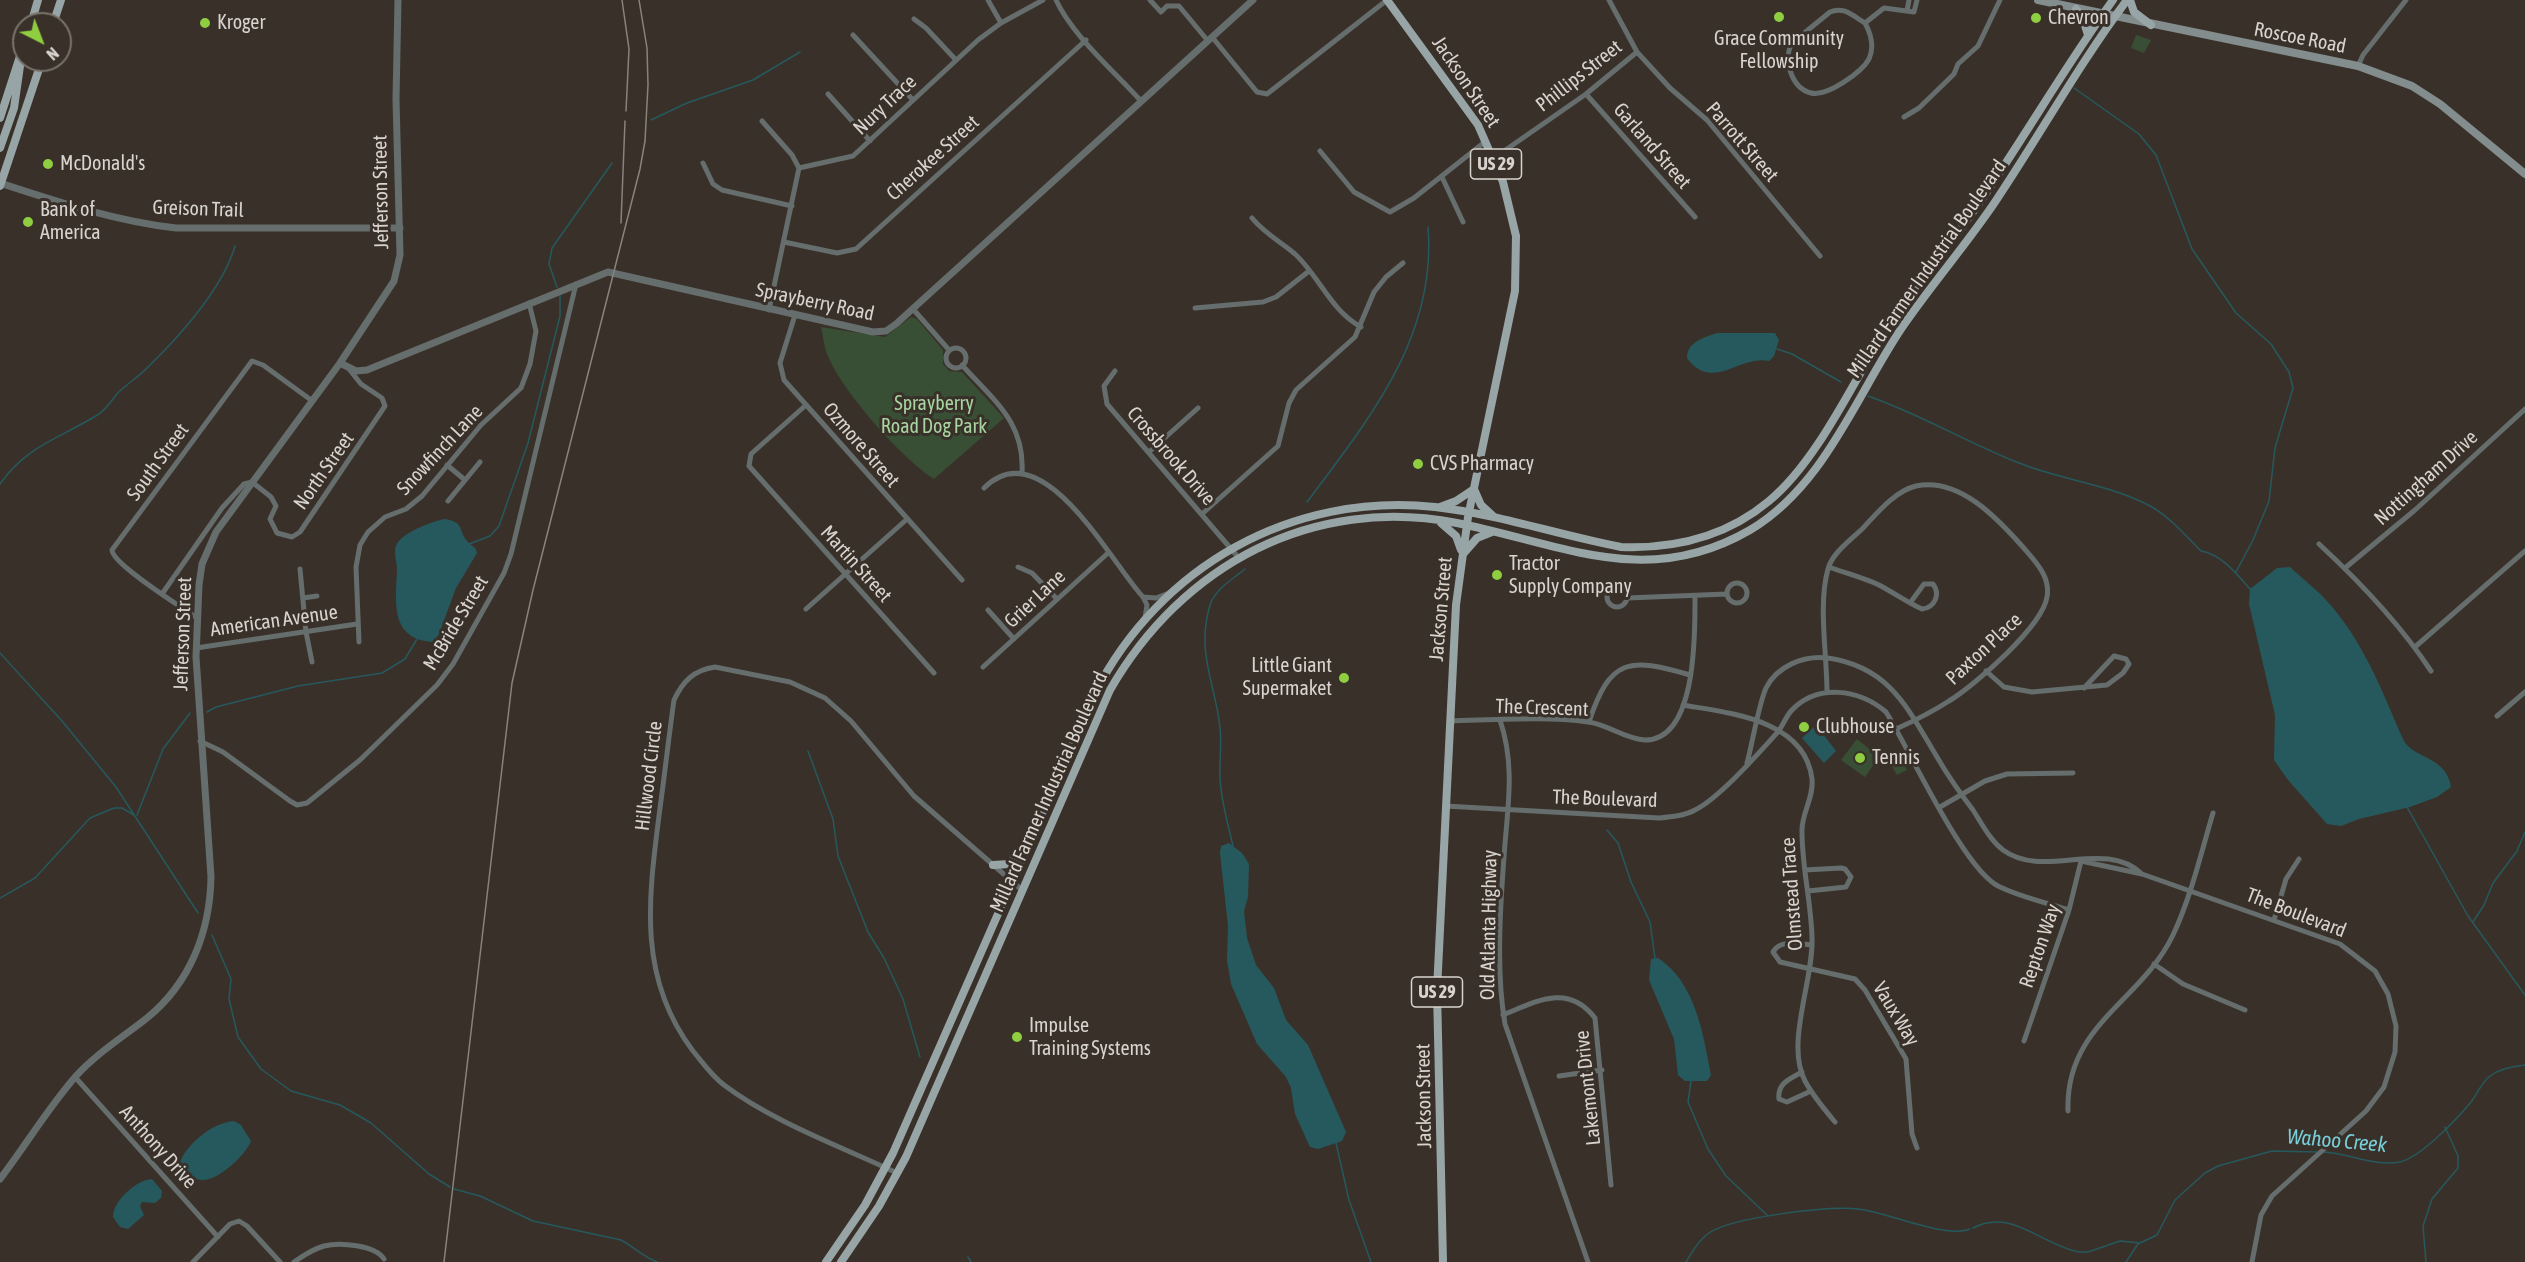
<!DOCTYPE html>
<style>
body{margin:0}
#map{position:relative;width:2525px;height:1262px;overflow:hidden;background:#393129;font-family:"Asap Condensed",sans-serif}
canvas{display:block}
.north{position:absolute;left:12px;top:12px;width:60px;height:60px;box-sizing:border-box;background:#393129;border:2px solid #79726b;border-radius:50%;rotate:138deg;font-size:16px;font-weight:700;line-height:24px;text-align:center;color:#d8d3ce}
.north::after{content:'';display:block;margin:auto;width:21px;height:27px;background:#8fcd41;clip-path:polygon(50% 0,100% 100%,50% 72%,0 100%)}
</style>
<div id="map">
<canvas width="2525" height="1262"></canvas>
<div class="north">N</div>
</div>
<script>
const c = document.querySelector('canvas').getContext('2d');
c.lineJoin = 'round';
function fill(path, color) {
  c.fillStyle = color;
  c.fill(path, 'evenodd');
}
function stroke(path, color, width, dash) {
  c.strokeStyle = color;
  c.lineWidth = width;
  c.lineCap = dash ? 'butt' : 'round';
  c.setLineDash(dash || []);
  c.stroke(path);
}
function write(font, color, halo, rows, align = 'center') {
  c.font = font + ' "Asap Condensed",sans-serif';
  c.lineWidth = 6;
  c.setLineDash([]);
  c.textBaseline = 'middle';
  c.strokeStyle = halo;
  c.fillStyle = color;
  for (const [text, x, y, turn = 0] of rows) {
    c.save();
    c.translate(x, y);
    c.rotate((+turn || 0) * Math.PI / 180);
    c.textAlign = isNaN(turn) ? turn : align;
    if (halo) c.strokeText(text, 0, 0);
    c.fillText(text, 0, 0);
    c.restore();
  }
}
const green = new Path2D(`
 M 2136,35 L 2151,40 L 2144,53 L 2131,48 Z
 M 911,317 L 917,319 L 943,350 L 943,364 L 949,371 L 962,372 L 1004,418 L 934,479 C 902,459 841,390 827,354 C 824,346 823,336 821,327 L 885,337 Z
 M 1857,739 L 1879,757 L 1865,777 L 1841,760 Z
 M 1900,756 L 1907,770 L 1897,775 L 1890,763 Z`);
const water = new Path2D(`
 M 1717,333 L 1775,333 L 1779,340 L 1774,356 L 1769,361 C 1740,354 1712,393 1687,358 C 1687,342 1703,338 1717,333 Z
 M 444,519 C 466,522 457,530 468,542 C 472,547 476,546 477,553 L 456,588 L 439,634 L 433,642 C 389,639 396,601 397,570 C 397,561 392,550 398,542 C 407,531 431,522 444,519 Z
 M 2290,567 C 2304,580 2321,593 2333,608 C 2365,646 2383,693 2402,737 C 2411,760 2446,754 2451,787 L 2437,797 L 2410,807 L 2359,819 L 2341,826 L 2327,824 L 2288,780 L 2274,760 L 2275,715 L 2249,604 L 2250,589 L 2277,568 Z
 M 1816,725 L 1836,751 L 1824,763 L 1802,738 Z
 M 1229,843 L 1242,853 L 1249,864 L 1248,897 L 1244,911 L 1247,938 L 1256,965 L 1274,988 L 1286,1020 L 1308,1045 L 1346,1132 L 1342,1141 L 1318,1149 L 1310,1147 L 1295,1114 L 1291,1088 L 1286,1077 L 1257,1044 L 1231,984 L 1227,960 L 1228,926 L 1220,853 L 1221,846 Z
 M 1658,958 C 1696,983 1703,1034 1711,1075 L 1707,1081 L 1685,1081 L 1678,1075 L 1674,1039 L 1649,980 L 1651,959 Z
 M 234,1121 L 241,1125 L 251,1141 C 246,1155 217,1182 201,1180 C 192,1179 185,1168 180,1162 C 188,1143 212,1123 234,1121 Z
 M 152,1179 L 162,1191 L 161,1198 L 155,1203 L 142,1202 L 140,1206 L 144,1215 L 128,1229 L 120,1227 L 113,1217 C 113,1201 136,1180 152,1179 Z`);
const stream = new Path2D(`
 M 2074,88 L 2139,134 L 2156,155 L 2192,249 L 2236,313 L 2271,344 L 2289,372 L 2293,388 L 2275,448 L 2269,501 L 2253,540 L 2236,572
 M 651,120 L 687,103 L 753,80 L 800,52
 M 557,287 L 549,264 L 552,248 L 612,163
 M 1777,349 L 1792,354 L 1841,382
 M 1868,396 C 1920,414 1968,443 2019,463 C 2061,480 2109,484 2150,506 C 2169,516 2186,536 2201,551 C 2221,554 2237,574 2250,589
 M 0,484 C 27,445 61,438 99,414 C 107,408 111,401 117,394 C 126,384 139,377 148,367 C 179,337 223,288 235,246
 M 1307,502 C 1369,419 1437,337 1428,227
 M 469,544 L 490,536 L 499,526 L 528,443 L 560,316 L 560,294
 M 0,653 L 62,721 L 116,787 L 198,913
 M 207,712 L 216,707 L 298,686 L 382,673 L 405,659 L 417,639
 M 808,751 L 833,819 L 838,856 L 868,932 L 884,958 L 903,999 L 920,1057
 M 2407,807 L 2468,916 L 2525,995
 M 137,815 L 163,749 L 190,713
 M 1607,830 L 1618,843 L 1631,882 L 1650,922 L 1655,959
 M 1233,846 C 1228,824 1221,801 1220,778 C 1219,761 1222,745 1220,727 C 1215,683 1196,652 1210,605 C 1215,589 1233,579 1245,569
 M 0,898 L 35,878 L 90,818 L 114,808 L 122,808 L 134,815
 M 2473,922 L 2484,905 L 2493,883 L 2517,851 L 2525,832
 M 212,935 L 231,979 L 229,999 L 238,1037 L 261,1069 L 291,1091 L 340,1105 L 371,1123 L 429,1174 L 450,1187
 M 1691,1081 L 1688,1102 L 1708,1149 L 1726,1176 L 1767,1215
 M 1336,1143 L 1349,1200 L 1371,1262
 M 2323,1152 C 2349,1153 2374,1167 2400,1162 C 2421,1157 2457,1119 2471,1102 C 2477,1094 2482,1082 2490,1076 C 2501,1068 2512,1067 2525,1065
 M 454,1189 L 480,1196 L 533,1221 L 621,1240 C 634,1247 643,1257 657,1262
 M 1973,1228 C 2011,1207 2043,1246 2079,1252 L 2088,1252 L 2120,1241 L 2140,1243 L 2157,1235 L 2175,1200 L 2205,1173 L 2218,1166 L 2272,1151 L 2318,1152
 M 968,1257 L 971,1262
 M 1686,1262 C 1692,1252 1699,1240 1709,1233 C 1732,1217 1829,1206 1858,1209 C 1888,1212 1945,1239 1970,1229
 M 2126,1262 L 2138,1244
 M 2426,1262 L 2423,1226 L 2432,1199 L 2458,1168 L 2458,1156 L 2445,1127`);
const minor = new Path2D(`
 M 988,0 L 1001,23
 M 1056,0 C 1072,35 1115,72 1141,101
 M 1150,0 L 1161,12 L 1167,6 L 1179,6 L 1208,41
 M 1609,0 L 1637,52 L 1670,88 L 1707,120 L 1820,256
 M 1907,11 L 1909,0
 M 914,19 L 926,28 L 956,60
 M 1865,23 C 1853,16 1844,6 1830,12 L 1792,43 C 1783,59 1791,88 1811,93 C 1827,97 1862,72 1869,59 C 1875,46 1871,34 1865,23 L 1884,8 L 1914,12 L 1917,0
 M 853,35 L 913,100
 M 1212,37 L 1257,92 L 1267,94 L 1387,0
 M 2358,66 L 2363,55 L 2406,0
 M 828,94 L 870,141
 M 1586,94 L 1695,217
 M 1904,117 L 1919,108 L 1954,74 L 1958,64 L 1978,46 L 2000,0
 M 762,121 L 792,155 L 799,168
 M 1320,151 L 1354,192 L 1390,212 L 1414,198 L 1486,141
 M 1494,158 L 1586,94 L 1637,52
 M 703,163 L 713,184 L 722,190 L 792,206
 M 799,168 L 853,156 L 978,40 L 1001,23 L 1043,0
 M 1442,177 L 1463,222
 M 1252,218 C 1265,234 1280,241 1295,254 C 1319,276 1331,311 1361,327
 M 784,242 L 837,253 L 856,249 L 1086,40
 M 1195,308 L 1263,302 L 1276,297 L 1309,271
 M 913,309 L 949,350
 M 769,310 L 799,168
 M 795,315 L 780,363 L 784,380 L 962,580
 M946 358a10 10 0 1 1 20 0a10 10 0 1 1-20 0Z
 M 962,365 C 994,401 1025,422 1022,473
 M 1115,371 L 1104,386 L 1107,404 L 1238,557
 M 806,405 L 751,454 L 749,466 L 934,673
 M 1149,452 L 1198,408
 M 447,465 L 465,480
 M 984,488 C 1042,429 1111,563 1143,597
 M 448,501 L 480,462
 M 1202,514 L 1278,446 L 1289,403 L 1296,390 L 1355,337 L 1374,292 L 1386,277 L 1403,263
 M 2319,544 C 2360,582 2400,624 2431,671
 M 1018,567 L 1032,573 L 1057,599
 M 1829,567 C 1845,573 1864,578 1879,585 C 1894,593 1907,602 1922,609 C 1934,608 1941,595 1933,584 L 1924,584 L 1910,603
 M 2345,568 L 2415,510 L 2525,409
 M 300,569 L 306,632 L 312,662
 M1727 593a10 10 0 1 1 20 0a10 10 0 1 1-20 0Z
 M1607 597a10 10 0 1 1 20 0a10 10 0 1 1-20 0Z
 M 162,594 L 222,508 L 244,484 L 252,482 L 271,497 L 276,506 L 270,519 L 277,533 L 292,537 L 300,532 L 385,406 L 382,398 L 361,384 L 349,369
 M 303,598 L 317,596
 M 1627,598 L 1727,594
 M 806,609 L 906,520
 M 988,610 L 1014,639
 M 197,618 C 183,608 112,564 112,550 L 252,361 L 263,365 L 311,400
 M 1145,618 L 1147,605 L 1143,597 L 1156,598 L 1169,593
 M 359,642 L 356,567 L 360,545 L 368,532 L 385,517 L 406,509 L 422,496 L 481,425 L 521,388 L 530,364 L 536,331 L 529,303
 M 2415,647 L 2525,551
 M 196,648 L 357,624
 M 983,667 L 1108,553
 M 1986,671 L 2004,687 L 2032,692 L 2107,685 L 2123,673 L 2129,664 L 2126,659 L 2114,656 L 2084,688
 M 1827,692 C 1827,655 1818,604 1828,569 C 1832,553 1851,540 1863,528 C 1877,513 1895,491 1916,486 C 1959,477 1997,518 2022,546 C 2034,560 2051,576 2047,597 C 2042,627 1975,685 1949,701 C 1932,712 1914,721 1896,729
 M 1683,705 C 1728,713 1805,719 1812,779 C 1814,798 1801,814 1802,832 C 1802,867 1811,902 1812,937 C 1814,980 1785,1043 1805,1081 C 1813,1096 1824,1109 1835,1122
 M 2497,716 L 2525,692
 M 1500,720 C 1516,767 1507,810 1504,857 C 1500,910 1496,972 1505,1024 L 1588,1262
 M 1450,721 C 1492,720 1547,716 1588,722 C 1607,724 1625,739 1645,740 C 1697,740 1695,633 1695,597
 M 1589,722 C 1610,658 1629,657 1690,675
 M 200,741 L 223,752 L 290,801 L 297,805 L 307,803 L 360,760 L 437,685 L 453,664 L 504,573 L 511,554 L 576,284
 M 1747,763 C 1752,745 1759,703 1766,688 C 1777,666 1804,655 1828,658 C 1890,667 1908,709 1937,757 C 1948,776 1960,793 1973,810 C 1982,824 1990,840 2003,850 C 2044,880 2104,838 2142,874
 M 1445,806 L 1659,818 C 1671,817 1684,816 1695,810 C 1719,798 1757,755 1776,734 C 1782,728 1785,718 1791,711 C 1817,683 1859,689 1886,712 C 1910,750 1964,871 2000,887 C 2021,897 2047,903 2069,910
 M 1940,807 L 1985,781 L 2007,774 L 2073,773
 M 2081,861 L 2142,874 L 2340,944 L 2375,971 L 2388,994 L 2396,1026 L 2395,1052 L 2384,1087 L 2366,1111 L 2272,1196 L 2261,1215 L 2252,1262
 M 1805,870 L 1841,868 L 1845,869 L 1851,877 L 1846,887 L 1808,891
 M 2274,920 L 2286,879 L 2299,859
 M 1812,945 C 1799,944 1780,939 1773,952 L 1780,962 L 1855,979 L 1865,990 L 1906,1059 L 1912,1134 L 1917,1148
 M 2154,964 L 2183,984 L 2245,1010
 M 1503,1015 C 1537,1001 1568,983 1595,1018 L 1611,1185
 M 2024,1041 L 2069,910 L 2081,861
 M 1802,1072 C 1790,1079 1777,1083 1779,1099 L 1787,1102 L 1811,1091
 M 1559,1076 L 1602,1070
 M 75,1077 L 218,1237
 M 2068,1111 C 2065,1025 2141,1002 2173,935 C 2191,897 2201,853 2213,813
 M 897,1173 C 842,1147 773,1122 724,1085 C 711,1075 703,1063 693,1051 C 636,976 649,895 660,808 C 665,772 669,735 674,700 C 683,681 694,670 715,667 L 790,682 L 825,698 L 851,721 L 914,796 L 1022,890
 M 193,1262 L 230,1224 L 239,1221 L 247,1226 L 280,1262
 M 294,1262 C 304,1255 313,1249 324,1246 C 340,1242 375,1245 384,1259`);
const tertiary = new Path2D(`
 M 0,183 C 58,202 115,221 176,228 L 400,228
 M 340,363 L 356,371 L 367,370 L 608,272 L 873,332 L 886,331 L 896,324 L 1253,0
 M 0,1179 C 26,1145 48,1108 76,1076 C 97,1053 123,1037 147,1018 C 190,983 210,932 211,877 L 196,657 L 199,585 L 202,564 L 216,532 L 340,363 L 394,281 L 400,255 L 396,99 L 398,0`);
const secondary = new Path2D(`
 M 2038,0 L 2358,66 L 2412,86 L 2440,104 L 2525,174`);
const primary = new Path2D(`
 M 1387,0 L 1478,125 L 1503,182 L 1516,236 L 1515,291 L 1468,517 L 1456,605 L 1437,990 L 1443,1262
 M 2130,0 L 2134,12 L 2151,25
 M 2076,9 L 2082,16 L 2088,35
 M 31,24 L 38,0
 M 53,24 L 61,0
 M 0,118 L 24,44
 M 0,148 L 14,108 L 22,52
 M 0,186 L 42,60
 M 1440,507 L 1456,501 L 1474,489 L 1481,505 L 1494,517
 M 1441,523 L 1456,536 L 1461,550
 M 1463,554 L 1477,538 L 1492,532
 M 993,865 L 1009,864 L 1023,849
 M 826,1262 L 865,1205 L 893,1153 L 1095,693 C 1160,566 1292,492 1435,507 C 1497,514 1559,535 1621,547 C 1675,549 1727,536 1769,501 C 1819,460 1855,377 1891,321 C 1917,282 1948,247 1975,209 C 2023,140 2064,68 2113,0
 M 841,1262 L 879,1206 L 906,1157 L 1110,690 C 1182,565 1312,495 1457,523 C 1562,544 1647,590 1750,530 C 1824,486 1855,398 1901,329 C 1931,285 1966,245 1995,202 C 2040,135 2079,64 2127,0`);
const rail = new Path2D(`
 M 622,0 L 629,49 L 626,111
 M 621,223 L 625,121
 M 444,1262 L 512,683 L 533,590 L 640,169 L 645,141 L 648,85 L 647,48 L 639,0`);
const markers = [
 [1779,17,6,"#8fcd41"],
 [2036,18,6,"#8fcd41"],
 [205,23,6,"#8fcd41"],
 [48,164,6,"#8fcd41"],
 [28,222,6,"#8fcd41"],
 [1418,464,6,"#8fcd41"],
 [1497,575,6,"#8fcd41"],
 [1344,678,6,"#8fcd41"],
 [1804,727,6,"#8fcd41"],
 [1860,758,6,"#8fcd41"],
 [1017,1037,6,"#8fcd41"]
];
const shields = [
 [1496,164,51],
 [1437,992,51]
];
const shieldNames = [
 ["US 29",1496,164],
 ["US 29",1437,992]
];
const poiNames = [
 ["Chevron",2048,18],
 ["Kroger",217,23],
 ["Grace Community",1779,39,"center"],
 ["Fellowship",1779,62,"center"],
 ["McDonald's",60,164],
 ["Bank of",40,210],
 ["America",40,233],
 ["CVS Pharmacy",1430,464],
 ["Tractor",1509,564],
 ["Supply Company",1509,587],
 ["Little Giant",1332,666,"right"],
 ["Supermaket",1332,689,"right"],
 ["Clubhouse",1816,727],
 ["Tennis",1872,758],
 ["Impulse",1029,1026],
 ["Training Systems",1029,1049]
];
const streetNames = [
 ["Roscoe Road",2300,38,11],
 ["Phillips Street",1579,76,-38],
 ["Jackson Street",1466,82,56],
 ["Nury Trace",885,105,-43],
 ["Parrott Street",1742,142,49],
 ["Garland Street",1652,146,49],
 ["Cherokee Street",933,158,-42],
 ["Jefferson Street",381,192,-91],
 ["Greison Trail",198,209,2],
 ["Millard Farmer Industrial Boulevard",1927,269,-55],
 ["Sprayberry Road",815,302,12],
 ["Ozmore Street",861,445,49],
 ["Snowfinch Lane",440,450,-47],
 ["Crossbrook Drive",1171,456,49],
 ["South Street",158,462,-54],
 ["North Street",324,471,-55],
 ["Nottingham Drive",2426,478,-42],
 ["Martin Street",856,564,48],
 ["Grier Lane",1035,599,-43],
 ["Jackson Street",1441,609,-85],
 ["American Avenue",274,621,-8],
 ["McBride Street",456,623,-59],
 ["Jefferson Street",183,634,-88],
 ["Paxton Place",1984,649,-43],
 ["The Crescent",1542,708,2],
 ["Hillwood Circle",649,776,-83],
 ["Millard Farmer Industrial Boulevard",1049,792,-66],
 ["The Boulevard",1605,799,2],
 ["Olmstead Trace",1792,894,-94],
 ["The Boulevard",2296,913,21],
 ["Old Atlanta Highway",1489,925,-89],
 ["Repton Way",2040,946,-71],
 ["Vaux Way",1896,1014,59],
 ["Lakemont Drive",1588,1088,-96],
 ["Jackson Street",1424,1096,-91],
 ["Anthony Drive",158,1147,48]
];
const parkNames = [
 ["Sprayberry",934,404],
 ["Road Dog Park",934,427]
];
const waterNames = [
 ["Wahoo Creek",2337,1141,5]
];
fill(green, '#384e35');
fill(water, '#26595e');
stroke(stream, '#26595e', 1.5);
stroke(minor, '#666d6d', 5);
stroke(tertiary, '#666d6d', 7);
stroke(secondary, '#838d8e', 8);
stroke(primary, '#98a5a7', 8);
stroke(rail, '#89837c', 1.5);
for (const [x, y, r, color] of markers) {
  const dot = new Path2D();
  dot.arc(x, y, r, 0, 2 * Math.PI);
  c.fillStyle = color;
  c.fill(dot);
  stroke(dot, '#393129', 2);
}
for (const [x, y, w] of shields) {
  const box = new Path2D();
  box.roundRect(x - w / 2, y - 15, w, 30, 4.5);
  c.fillStyle = '#393129';
  c.fill(box);
  stroke(box, '#d8d3ce', 1.5);
}
write('bold 18px', '#d8d3ce', null, shieldNames);
write('20px', '#d8d3ce', '#393129', poiNames, 'left');
write('20px', '#d8d3ce', '#393129', streetNames);
write('20px', '#a7d4a0', '#393129', parkNames);
write('italic 21px', '#78ced8', '#393129', waterNames);
</script>
